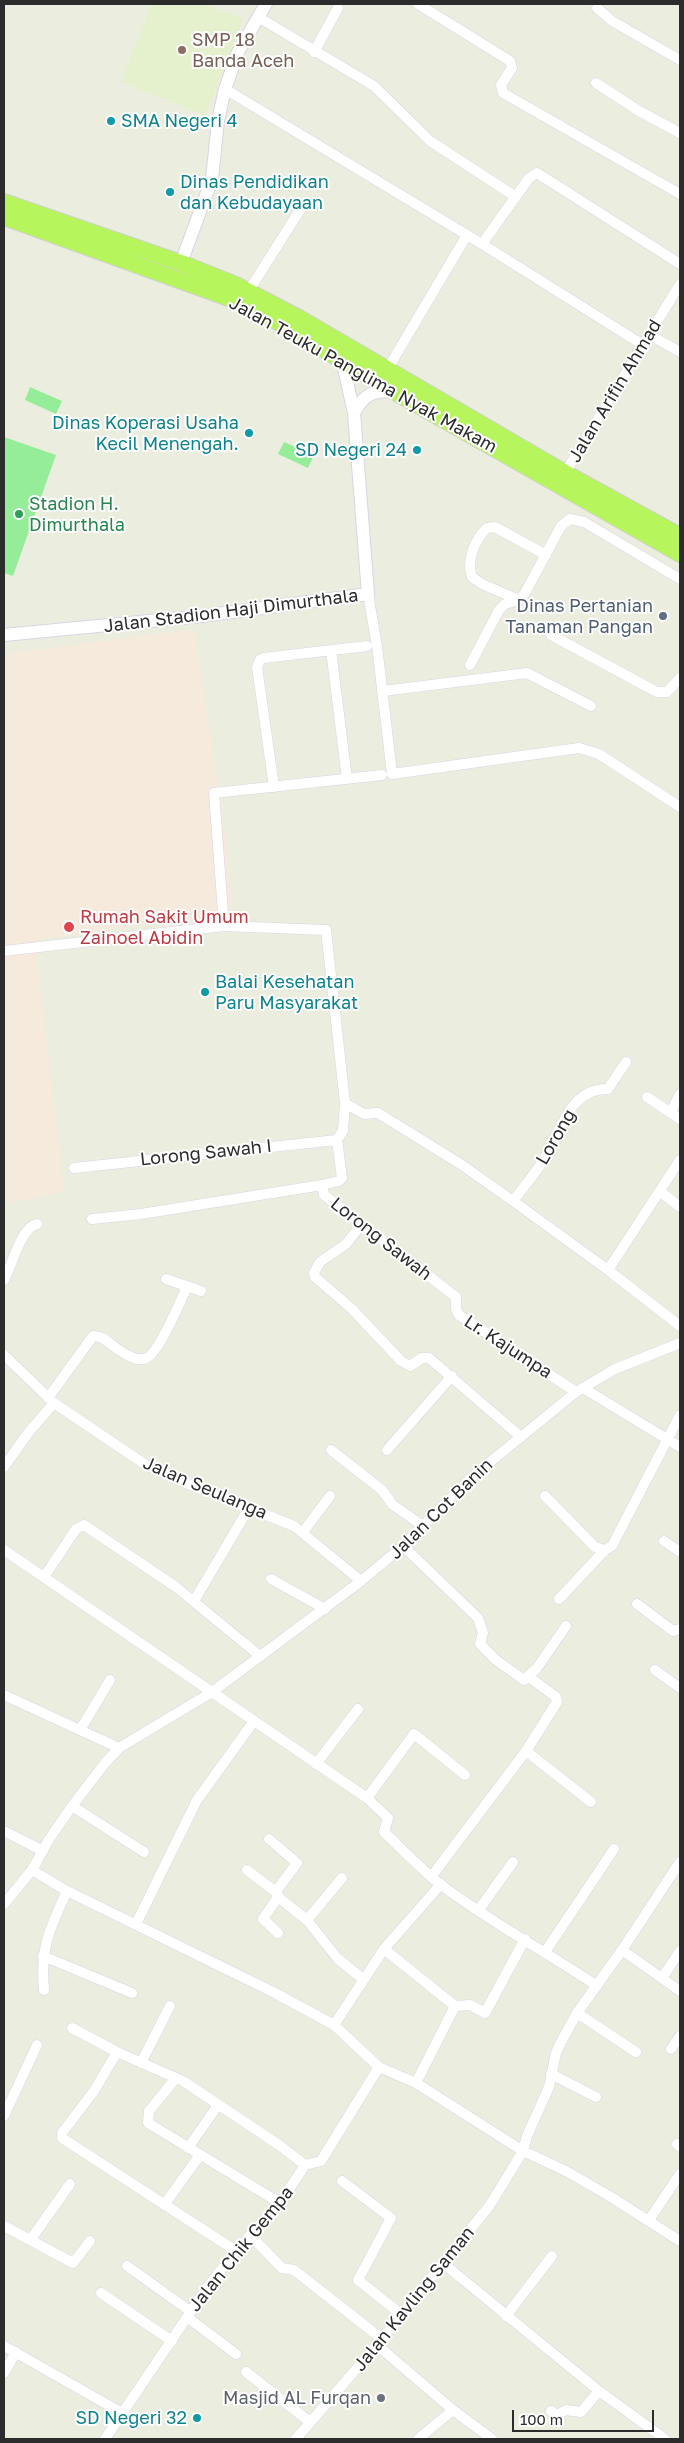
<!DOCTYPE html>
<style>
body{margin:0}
#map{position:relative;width:684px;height:2443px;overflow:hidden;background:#ebeede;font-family:"Golos Text",sans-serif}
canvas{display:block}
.frame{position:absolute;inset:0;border:5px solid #2c2c2c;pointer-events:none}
.scale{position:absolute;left:512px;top:2410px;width:142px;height:22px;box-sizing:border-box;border:2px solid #2c2c2c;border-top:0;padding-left:6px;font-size:15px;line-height:18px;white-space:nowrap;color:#2c2c2c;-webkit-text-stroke:4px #fff;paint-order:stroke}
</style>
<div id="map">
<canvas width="684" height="2443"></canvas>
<div class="frame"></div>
<div class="scale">100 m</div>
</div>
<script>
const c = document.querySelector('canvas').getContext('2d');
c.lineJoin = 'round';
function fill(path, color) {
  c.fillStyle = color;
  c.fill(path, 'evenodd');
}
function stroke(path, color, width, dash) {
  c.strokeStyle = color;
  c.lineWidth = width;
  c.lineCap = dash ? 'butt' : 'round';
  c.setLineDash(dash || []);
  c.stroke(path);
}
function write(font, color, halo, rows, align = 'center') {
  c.font = font + ' "Golos Text",sans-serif';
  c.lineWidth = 4;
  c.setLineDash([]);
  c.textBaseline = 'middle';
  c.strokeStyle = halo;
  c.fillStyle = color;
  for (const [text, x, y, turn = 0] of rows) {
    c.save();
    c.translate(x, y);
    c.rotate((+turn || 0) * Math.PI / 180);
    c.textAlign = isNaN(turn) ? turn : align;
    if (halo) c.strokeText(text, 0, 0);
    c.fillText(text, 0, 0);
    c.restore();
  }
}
const education = new Path2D(`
 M 152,4 L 205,4 L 243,19 L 205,115 L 121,82 Z`);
const medical = new Path2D(`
 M 194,629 L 221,803 L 234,913 L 35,940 L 64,1192 L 4,1204 L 4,654 Z`);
const pitch = new Path2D(`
 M 30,387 L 62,401 L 56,414 L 25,400 Z
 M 4,437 L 56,455 L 13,576 L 4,573 Z
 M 284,442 L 314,455 L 308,468 L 278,454 Z`);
const minor = new Path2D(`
 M 418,4 L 510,61 L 512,68 L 501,85 L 503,93 L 680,194
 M 597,8 L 612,21 L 680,60
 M 258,17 L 374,86 L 430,141 L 516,197
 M 314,52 L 338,8
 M 596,83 L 639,111 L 680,133
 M 225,89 L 482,244 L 643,345
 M 482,244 L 529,178 L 537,173 L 680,264
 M 248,292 L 305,202
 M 650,335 L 680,352
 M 387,370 L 467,235
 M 565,473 L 680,284
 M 368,594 L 377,646 L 392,774 L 579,748 L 599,754 L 680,807
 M 519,600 L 482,584 L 472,577 C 466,561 475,539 487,528 L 495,527 L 546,555
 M 551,635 L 657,692 L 667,692 L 680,678
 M 331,650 L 347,779
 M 470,665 L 499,610 L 505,604 L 519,600 L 525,593 L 561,526 L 570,519 L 584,522 L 680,579
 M 383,691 L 527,673 L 591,706
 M 274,787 L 257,667 L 260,660 L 264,658 L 367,646
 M 224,926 L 214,793 L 382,775
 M 4,951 L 224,926 L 326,930 L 345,1103 L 343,1131 L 337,1140 L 342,1178 L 339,1181 L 322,1185 L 324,1195 L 456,1297 L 456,1309 L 459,1315 L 576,1392
 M 647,1097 L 680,1119
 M 345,1103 L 364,1114 L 378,1113 L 462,1165 L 513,1201 L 608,1270 L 680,1326
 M 671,1112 L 680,1094
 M 74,1168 L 337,1140
 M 661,1192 L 680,1207
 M 513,1201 C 523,1188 534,1175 543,1161 C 561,1134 568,1088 608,1089 L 626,1062
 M 92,1219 L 141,1214 L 322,1185
 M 362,1224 L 346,1244 L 320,1262 L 314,1273 L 315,1277 L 352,1309 L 401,1361 L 410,1366 L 422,1358 L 429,1358 L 521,1437
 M 608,1270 L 680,1160
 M 166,1279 L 201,1291
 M 4,1280 C 12,1266 21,1227 37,1224
 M 4,1355 L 54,1403 L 143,1463 L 171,1477 L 294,1526 L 361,1581
 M 583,1388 L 680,1447
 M 48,1398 L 93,1336 C 102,1335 109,1343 116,1348 C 124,1353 134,1361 144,1359 C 158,1357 180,1301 187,1287
 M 331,1450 L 382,1490 L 393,1505 L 423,1526
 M 387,1450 L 452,1376
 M 4,1467 L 28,1433 L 54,1403
 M 545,1496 L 595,1547 L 605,1550 L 612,1546 L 680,1415
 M 303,1532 L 330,1496
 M 664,1541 L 680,1552
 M 403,1546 L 478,1618 L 483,1633 L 480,1644 L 496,1660 L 524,1680 L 537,1668 L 566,1626
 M 4,1550 L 367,1798 L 388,1818 L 384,1832 C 402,1849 420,1868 440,1884 C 490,1922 545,1951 597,1986
 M 44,1577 L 76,1529 L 84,1525 L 176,1587 L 260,1656
 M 271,1579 L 325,1609
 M 559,1599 L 605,1550
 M 194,1601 L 249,1508
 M 637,1604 L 673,1631 L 680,1629
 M 655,1670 L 680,1688
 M 4,1695 L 119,1748
 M 80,1730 L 110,1680
 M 526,1751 L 557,1702 L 556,1697 L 529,1677
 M 316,1764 L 358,1709
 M 367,1798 L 414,1734 L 465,1775
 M 72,1806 L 144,1852
 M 4,1831 L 43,1851
 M 269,1839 L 297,1863 L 277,1890 L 278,1897 L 307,1920 L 338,1959 L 363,1979
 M 32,1870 L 67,1891 L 275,1993 L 334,2025 L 379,2067 L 416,2083 L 523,2151 L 566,2171 L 611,2197 L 680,2241
 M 247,1870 L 277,1893
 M 431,1877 L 526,1751 L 591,1802
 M 278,1897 L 263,1919 L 278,1933
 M 4,1904 L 32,1870 L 48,1841 L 72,1806 L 106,1762 L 119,1748 L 212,1692 L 361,1581 L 403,1546 L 473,1476 L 576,1392 L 615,1369 L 680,1343
 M 478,1911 L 513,1862
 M 307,1920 L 342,1878
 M 136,1924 L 197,1800 L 254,1721
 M 384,1949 L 455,2006 L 416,2083
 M 622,1950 L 680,1991
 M 545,1952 L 614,1849
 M 43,1956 L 132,1993
 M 662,1978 L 680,1951
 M 44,1990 C 40,1946 50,1929 67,1891
 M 455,2006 L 470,2005 L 485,2013 L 525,1939
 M 577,2013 L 636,2052
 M 334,2025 L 384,1949 L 441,1884
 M 72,2028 L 117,2052 L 183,2081 L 279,2145 L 305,2165
 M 671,2049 L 680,2036
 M 117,2052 L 94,2091 L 62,2133 L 62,2138 L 236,2251
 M 141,2063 L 170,2006
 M 551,2074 L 596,2097
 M 176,2078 L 149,2111 L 148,2123 L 280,2203
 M 4,2116 L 37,2045
 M 677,2144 L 680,2147
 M 188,2148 L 218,2105
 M 342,2181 L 391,2218 L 358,2280 L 402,2315
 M 164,2205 L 200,2155
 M 649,2220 L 680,2174
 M 4,2226 L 73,2263 L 90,2241
 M 251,2236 L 282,2268 L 294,2270 L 382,2339
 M 31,2239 L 70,2184
 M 444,2264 L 599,2391 L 665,2439
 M 127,2266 L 190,2311
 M 101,2293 L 172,2341
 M 506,2316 L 552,2256
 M 187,2317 L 236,2354
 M 377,2345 L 453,2410 L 492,2439
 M 4,2346 L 124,2414
 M 246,2372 L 310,2422
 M 4,2373 L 16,2352
 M 551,2411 L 557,2415 L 566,2410 L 581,2412 L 599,2391
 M 105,2439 L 208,2286 L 236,2251 L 280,2203 L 305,2165 L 321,2161 L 379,2067
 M 296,2439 L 382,2339 L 490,2205 L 523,2151 L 527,2136 L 549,2087 L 556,2053 L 560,2044 L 577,2013 L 622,1950 L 680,1862
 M 418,2439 L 453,2410`);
const tertiary = new Path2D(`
 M 181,263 L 212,179 L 218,121 L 225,89 L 238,52 L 266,4
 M 354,413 C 364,394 372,391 393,391
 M 4,635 L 202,616 L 368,594 L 354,413 L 342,360`);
const primary = new Path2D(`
 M 4,202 L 181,263 L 236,285 L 299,318 L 565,473 L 680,536
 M 4,217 L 237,301 L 271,318 L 393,391 L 680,554`);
const markers = [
 [182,50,5,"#8d6e63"],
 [111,121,5,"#0f9aa8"],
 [170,192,5,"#0f9aa8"],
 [249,433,5,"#0f9aa8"],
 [417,450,5,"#0f9aa8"],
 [19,514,5,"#2e9e5b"],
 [663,616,5,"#5c6f8a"],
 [69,927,6,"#e0444e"],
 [205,992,5,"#0f9aa8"],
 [381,2398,5,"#6b7280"],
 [197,2418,5,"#0f9aa8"]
];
const educationNames = [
 ["SMP 18",192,40],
 ["Banda Aceh",192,61]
];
const cultureNames = [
 ["SMA Negeri 4",121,121],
 ["Dinas Pendidikan",180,182],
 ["dan Kebudayaan",180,203],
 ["Dinas Koperasi Usaha",239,423,"right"],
 ["Kecil Menengah.",239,444,"right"],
 ["SD Negeri 24",407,450,"right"],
 ["Balai Kesehatan",215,982],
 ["Paru Masyarakat",215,1003],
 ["SD Negeri 32",187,2418,"right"]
];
const streetNames = [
 ["Jalan Teuku Panglima Nyak Makam",363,375,29],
 ["Jalan Arifin Ahmad",615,391,-59],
 ["Jalan Stadion Haji Dimurthala",231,611,-7],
 ["Lorong",556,1137,-60],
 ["Lorong Sawah I",206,1153,-6],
 ["Lorong Sawah",381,1239,38],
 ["Lr. Kajumpa",508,1347,33],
 ["Jalan Seulanga",205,1488,23],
 ["Jalan Cot Banin",441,1509,-44],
 ["Jalan Chik Gempa",241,2249,-51],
 ["Jalan Kavling Saman",414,2299,-51]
];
const leisureNames = [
 ["Stadion H.",29,504],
 ["Dimurthala",29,525]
];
const serviceNames = [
 ["Dinas Pertanian",653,606],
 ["Tanaman Pangan",653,627]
];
const healthNames = [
 ["Rumah Sakit Umum",80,917],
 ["Zainoel Abidin",80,938]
];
const worshipNames = [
 ["Masjid AL Furqan",371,2398]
];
fill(education, '#e5f0cd');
fill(medical, '#f5eadb');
fill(pitch, '#95ed9a');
stroke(minor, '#dbd3e5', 11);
stroke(tertiary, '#dbd3e5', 14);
stroke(primary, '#d1d1d1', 18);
stroke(minor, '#fff', 10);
stroke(tertiary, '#fff', 12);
stroke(primary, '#b7f55c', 16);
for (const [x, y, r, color] of markers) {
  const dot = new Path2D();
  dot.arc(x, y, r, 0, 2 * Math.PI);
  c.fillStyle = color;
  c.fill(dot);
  stroke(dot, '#fff', 2);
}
write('18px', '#785e54', '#fff', educationNames, 'left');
write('18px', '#0d838f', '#fff', cultureNames, 'left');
write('18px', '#2c2c2c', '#fff', streetNames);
write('18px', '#27864d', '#fff', leisureNames, 'left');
write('18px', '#4e5e75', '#fff', serviceNames, 'right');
write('18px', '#be3a42', '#fff', healthNames, 'left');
write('18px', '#5b616d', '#fff', worshipNames, 'right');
</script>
